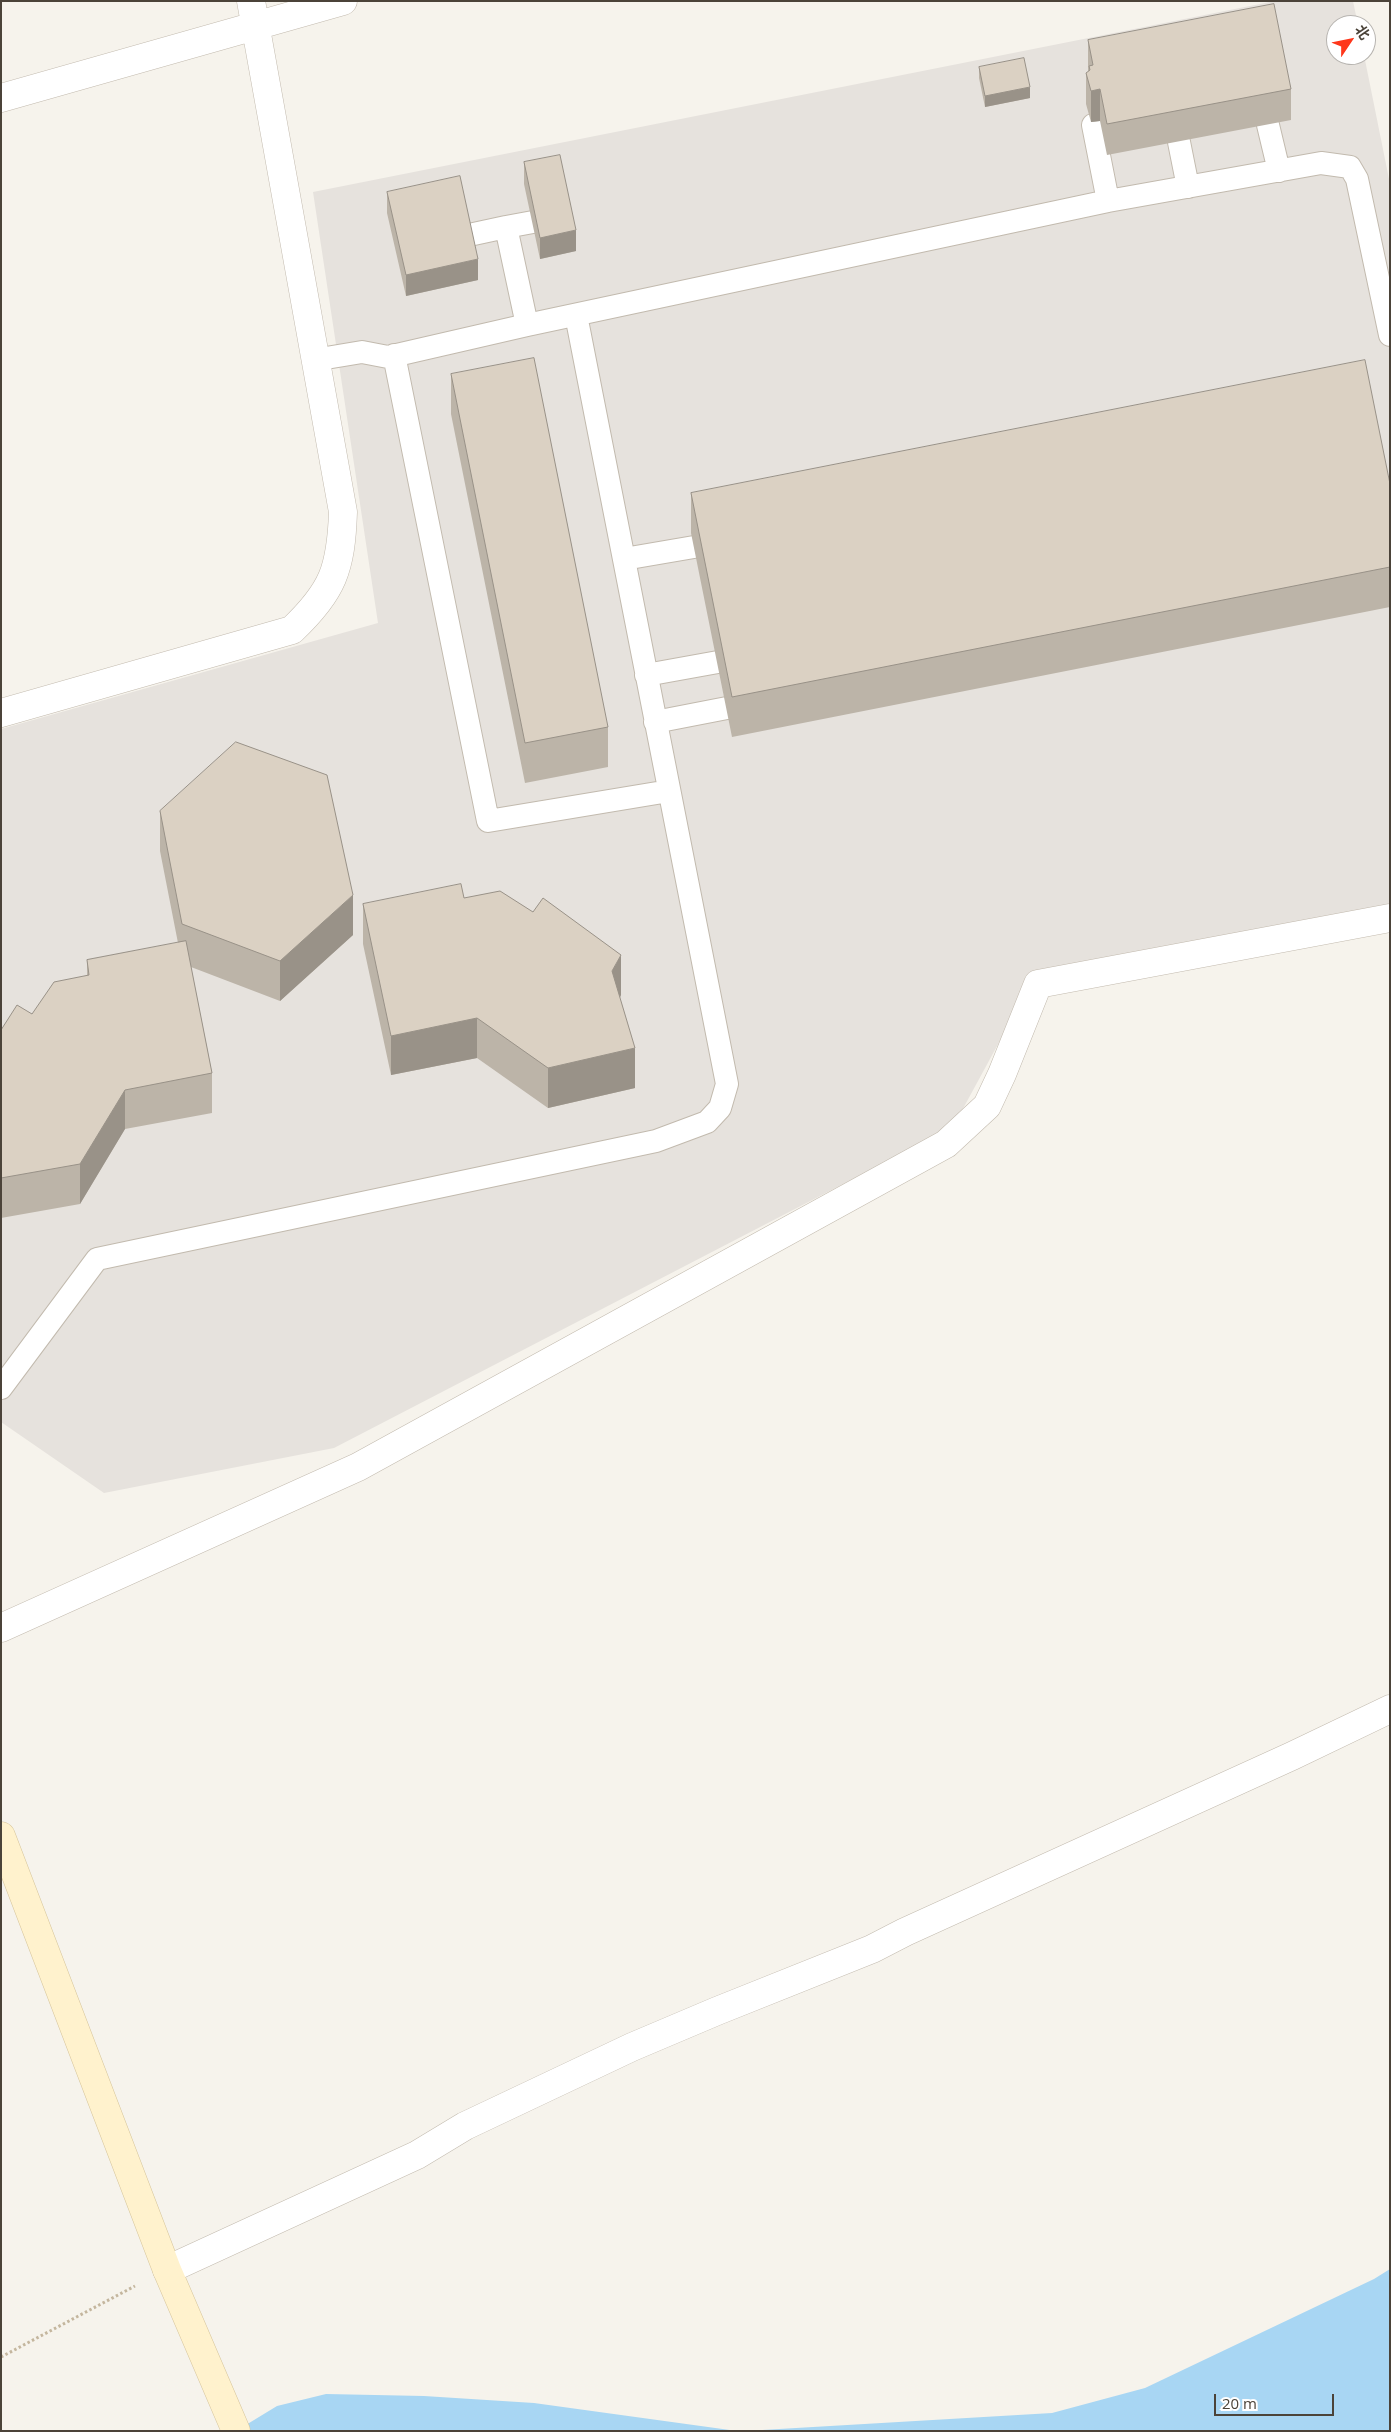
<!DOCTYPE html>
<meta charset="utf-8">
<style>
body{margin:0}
#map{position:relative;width:1391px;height:2432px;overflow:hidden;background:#f6f3ec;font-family:"Open Sans","Noto Sans SC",sans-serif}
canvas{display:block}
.frame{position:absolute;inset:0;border:2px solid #4b4339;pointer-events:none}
.north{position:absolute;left:1326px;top:15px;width:50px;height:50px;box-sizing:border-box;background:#fff;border:1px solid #b7b4b0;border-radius:50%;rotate:56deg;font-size:14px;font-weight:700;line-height:20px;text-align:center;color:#4b4339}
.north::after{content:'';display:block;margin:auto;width:18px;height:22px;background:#fe371b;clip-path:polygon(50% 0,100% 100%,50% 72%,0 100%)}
.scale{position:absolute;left:1214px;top:2394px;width:120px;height:22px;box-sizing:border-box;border:2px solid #4b4339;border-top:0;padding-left:6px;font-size:15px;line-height:18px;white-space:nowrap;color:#4b4339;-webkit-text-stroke:4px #fff;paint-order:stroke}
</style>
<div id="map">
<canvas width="1391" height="2432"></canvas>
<div class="frame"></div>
<div class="north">北</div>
<div class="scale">20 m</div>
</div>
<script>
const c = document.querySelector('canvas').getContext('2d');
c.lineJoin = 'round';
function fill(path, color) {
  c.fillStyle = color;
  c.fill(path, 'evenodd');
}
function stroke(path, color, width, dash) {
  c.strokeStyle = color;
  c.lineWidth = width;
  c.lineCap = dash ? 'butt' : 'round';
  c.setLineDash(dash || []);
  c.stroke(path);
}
const industrial = new Path2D(`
 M 1275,1 L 1353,1 L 1358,25 L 1336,25 L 1336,55 L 1364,55 L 1390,184 L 1390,907 L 1034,978 L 953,1127 L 334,1448 L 104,1493 L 1,1422 L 1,729 L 378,623 L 313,192 Z`);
const water = new Path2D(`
 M 1390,2269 L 1390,2431 L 745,2431 L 1052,2413 L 1145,2388 L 1374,2279 Z
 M 326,2394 L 424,2396 L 534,2403 L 737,2431 L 236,2431 L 277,2406 Z`);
const path = new Path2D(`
 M 1,2357 L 135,2286`);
const lane = new Path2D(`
 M 1093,125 L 1108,201
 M 1268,125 L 1279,171
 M 1179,142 L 1188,187
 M 469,235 L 506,227
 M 527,325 L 506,227 L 533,222
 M 394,355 L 488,821 L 669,791
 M 314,360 L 362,352 L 388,357 L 527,325 L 1108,201 L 1321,163 L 1350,167 L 1357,179 L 1390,335
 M 624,559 L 694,547
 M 646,675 L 718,662
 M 655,722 L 727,708
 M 1,1388 L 97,1259 L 656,1141 L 707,1122 L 720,1108 L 727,1084 L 576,315`);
const street = new Path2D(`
 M 1,98 L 343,1
 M 1,713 L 292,630 C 333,591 341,569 343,512 L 251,1
 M 1,1628 L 358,1467 L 946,1144 L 987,1106 L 1002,1074 L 1038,984 L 1390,918
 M 167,2270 L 417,2155 L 465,2126 L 632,2047 L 717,2011 L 872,1949 L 905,1932 L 1292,1756 L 1390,1709`);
const secondary = new Path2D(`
 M 1,1836 L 167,2270 L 236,2431`);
const wall = new Path2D(`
 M 1088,40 L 1291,89 L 1291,120 L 1107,155 L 1100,121 L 1091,122 L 1086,104 L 1086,73 L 1088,72 Z
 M 979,67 L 1030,98 L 985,107 L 979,78 Z
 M 524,162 L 576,251 L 540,259 L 524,184 Z
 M 387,192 L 478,280 L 406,296 L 387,213 Z
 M 451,374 L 608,727 L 608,767 L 525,783 L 451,414 Z
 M 1390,484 L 1390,607 L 732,737 L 691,533 L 691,493 Z
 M 160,811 L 353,935 L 280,1001 L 191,967 L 212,1073 L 212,1113 L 125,1129 L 80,1204 L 1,1218 L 1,1030 L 32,1014 L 87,975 L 87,960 L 178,943 L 160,851 Z
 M 464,898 L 621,995 L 620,998 L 635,1088 L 548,1108 L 477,1058 L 391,1075 L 363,944 L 363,904 Z`);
const shadedWall = new Path2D(`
 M 1030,87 L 1030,98 L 985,107 L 985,96 Z
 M 1100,89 L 1100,121 L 1091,122 L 1091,91 Z
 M 576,230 L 576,251 L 540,259 L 540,238 Z
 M 478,259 L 478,280 L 406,296 L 406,275 Z
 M 353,895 L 353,935 L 280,1001 L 280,961 Z
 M 621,955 L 621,995 L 612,1011 L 612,971 Z
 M 477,1018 L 477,1058 L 391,1075 L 391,1036 Z
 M 635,1048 L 635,1088 L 548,1108 L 548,1068 Z
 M 125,1090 L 125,1129 L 80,1204 L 80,1164 Z`);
const building = new Path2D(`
 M 1274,4 L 1291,89 L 1107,124 L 1100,89 L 1091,91 L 1086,73 L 1090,70 L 1089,66 L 1093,65 L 1088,40 Z
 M 1024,58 L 1030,87 L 985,96 L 979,67 Z
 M 560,155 L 576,230 L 540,238 L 524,162 Z
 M 460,176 L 478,259 L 406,275 L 387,192 Z
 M 534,358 L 608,727 L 525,743 L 451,374 Z
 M 1365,360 L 1390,484 L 1390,567 L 732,697 L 691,493 Z
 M 236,742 L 327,775 L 353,895 L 280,961 L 182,924 L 160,811 Z
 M 461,884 L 464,898 L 500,891 L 533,912 L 543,898 L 621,955 L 612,971 L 635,1048 L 548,1068 L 477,1018 L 391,1036 L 363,904 Z
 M 186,941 L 212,1073 L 125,1090 L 80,1164 L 1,1178 L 1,1030 L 17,1005 L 32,1014 L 54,982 L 89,975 L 87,960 Z`);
fill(industrial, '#e6e2dd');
fill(water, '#a8d6f3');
stroke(lane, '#c2baae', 24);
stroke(street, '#c2baae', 29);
stroke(secondary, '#d6c59b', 29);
stroke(path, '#c4b69e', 3, [2.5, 2.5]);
stroke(lane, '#fff', 22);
stroke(street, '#fff', 28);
stroke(secondary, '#fff2cd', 28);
fill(wall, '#bcb4a8');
fill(shadedWall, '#999288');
fill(building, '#dbd1c3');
stroke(building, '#999288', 1);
</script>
